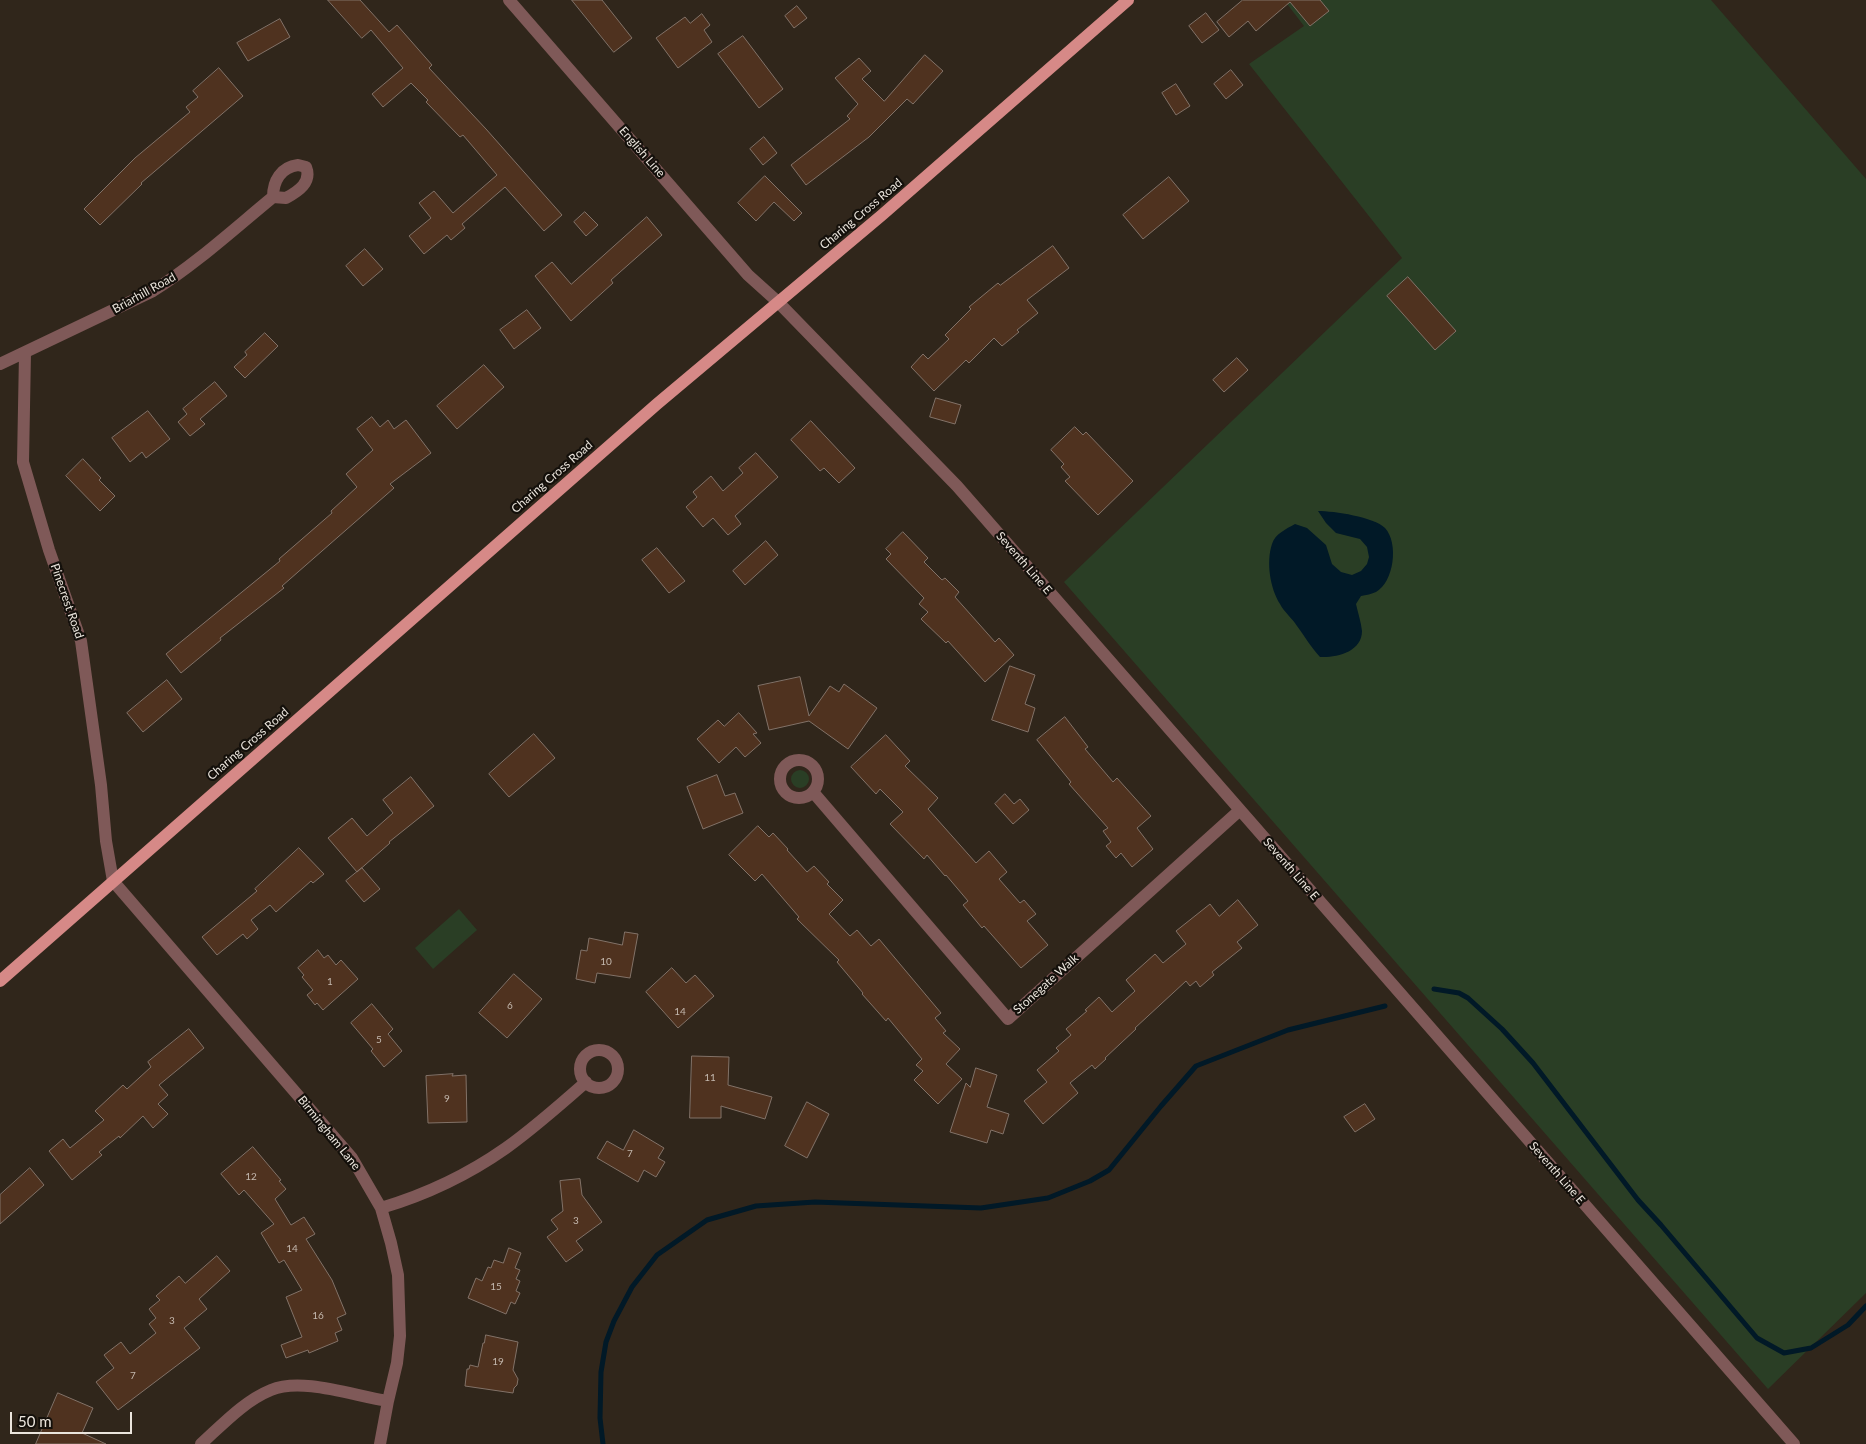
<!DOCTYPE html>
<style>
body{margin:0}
#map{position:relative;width:1866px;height:1444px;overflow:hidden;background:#30261b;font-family:Lato,sans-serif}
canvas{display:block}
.scale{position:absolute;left:10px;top:1412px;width:122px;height:22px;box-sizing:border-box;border:2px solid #ebe5dd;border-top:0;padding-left:6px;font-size:15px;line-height:18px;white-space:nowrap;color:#ebe5dd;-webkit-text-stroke:4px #14100b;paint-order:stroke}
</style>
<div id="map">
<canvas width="1866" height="1444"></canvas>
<div class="scale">50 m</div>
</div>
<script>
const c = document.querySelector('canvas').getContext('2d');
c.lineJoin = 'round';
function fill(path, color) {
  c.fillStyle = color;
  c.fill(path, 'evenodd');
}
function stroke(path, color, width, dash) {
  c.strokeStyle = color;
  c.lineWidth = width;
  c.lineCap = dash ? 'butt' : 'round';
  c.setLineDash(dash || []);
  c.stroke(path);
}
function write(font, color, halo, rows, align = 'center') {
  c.font = font + ' Lato,sans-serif';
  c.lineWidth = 4.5;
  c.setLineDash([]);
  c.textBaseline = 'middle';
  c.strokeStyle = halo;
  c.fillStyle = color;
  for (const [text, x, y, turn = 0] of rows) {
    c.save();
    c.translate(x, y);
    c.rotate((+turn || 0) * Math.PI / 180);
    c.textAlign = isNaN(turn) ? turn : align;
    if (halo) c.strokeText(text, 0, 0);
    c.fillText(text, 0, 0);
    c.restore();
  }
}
const green = new Path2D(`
 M 1284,0 L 1711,0 L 1866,179 L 1866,1293 L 1768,1389 L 1064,582 L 1402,258 L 1249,64 L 1304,26 Z
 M791 779a9 9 0 1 1 18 0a9 9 0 1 1-18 0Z
 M 459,909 L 477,930 L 433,969 L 415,948 Z`);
const water = new Path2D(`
 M 1318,511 C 1334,511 1374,517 1385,528 C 1399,543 1394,582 1376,592 C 1372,594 1366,595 1361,596 L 1356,604 C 1358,613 1361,622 1362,631 C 1362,652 1336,658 1320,657 C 1311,647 1305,637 1297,626 C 1292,618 1284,612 1280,604 C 1270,588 1266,562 1272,544 C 1275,534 1286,529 1295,524 L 1307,528 L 1326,545 L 1332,564 L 1341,572 L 1352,575 L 1361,571 L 1367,564 L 1369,557 L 1367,547 L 1360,539 L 1336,533 L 1326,523 Z`);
const stream = new Path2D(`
 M 1434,989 L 1459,993 L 1468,998 L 1502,1029 L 1533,1063 L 1638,1200 L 1661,1225 L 1757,1338 L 1784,1353 L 1811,1348 L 1848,1325 L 1866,1306
 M 603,1444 L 600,1418 L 601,1372 L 606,1342 L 614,1321 L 632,1287 L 657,1255 L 707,1220 L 756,1206 L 815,1202 L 981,1208 L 1048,1198 L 1090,1181 L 1109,1170 L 1161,1106 L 1196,1066 L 1288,1030 L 1385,1006`);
const building = new Path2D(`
 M 328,0 L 360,0 L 389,32 L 397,25 L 432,65 L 429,68 L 486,129 L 562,215 L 544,231 L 505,187 L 462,224 L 465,228 L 451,240 L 447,235 L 424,254 L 409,236 L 431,218 L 419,203 L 434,191 L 453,213 L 497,175 L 463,135 L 460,137 L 426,102 L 428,100 L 411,83 L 383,107 L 372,94 L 403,68 L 371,30 L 362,38 Z
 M 572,0 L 602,0 L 632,38 L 614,52 Z
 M 1243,0 L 1320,0 L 1329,11 L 1310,26 L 1290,2 L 1256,31 L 1248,21 L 1229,37 L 1217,22 Z
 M 797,6 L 807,18 L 794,28 L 785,16 Z
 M 1206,13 L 1219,30 L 1202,43 L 1189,26 Z
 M 702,14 L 710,25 L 704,30 L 712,42 L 678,68 L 656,38 L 685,17 L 690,23 Z
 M 280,19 L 290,37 L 248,61 L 237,43 Z
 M 743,36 L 783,89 L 759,108 L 718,54 Z
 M 925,55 L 943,71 L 913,104 L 907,99 L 869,137 L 806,185 L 791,165 L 850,119 L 847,116 L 858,104 L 835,78 L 859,58 L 871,71 L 862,79 L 884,101 Z
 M 219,68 L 243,96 L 141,183 L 142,184 L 100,225 L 84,209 L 135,158 L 190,112 L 186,107 L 198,97 L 193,91 Z
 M 1231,70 L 1243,85 L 1226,99 L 1214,84 Z
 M 1176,84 L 1190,106 L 1176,115 L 1162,93 Z
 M 764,137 L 777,153 L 763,165 L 750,149 Z
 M 765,176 L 802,213 L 794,221 L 774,202 L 756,221 L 738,203 Z
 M 1169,177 L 1189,201 L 1143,239 L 1123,215 Z
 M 585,212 L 598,225 L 586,236 L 574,222 Z
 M 647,217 L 662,235 L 611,280 L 613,283 L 571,321 L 535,276 L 552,262 L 571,284 Z
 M 1053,246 L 1069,268 L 1027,300 L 1038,313 L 1017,330 L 1019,332 L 1002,346 L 994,338 L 969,363 L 966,360 L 934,391 L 911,367 L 923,354 L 928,359 L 949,339 L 945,335 L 971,309 L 969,307 L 998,283 L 1000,285 Z
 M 365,249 L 383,269 L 363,286 L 346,266 Z
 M 1408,277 L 1456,331 L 1435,350 L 1387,296 Z
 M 527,310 L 541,328 L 514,349 L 500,330 Z
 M 265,333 L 278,346 L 245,378 L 234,367 L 247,355 L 245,352 Z
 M 1237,358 L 1248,370 L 1224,392 L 1213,380 Z
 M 484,365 L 504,387 L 457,429 L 437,406 Z
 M 215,382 L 227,396 L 200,419 L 205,424 L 190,436 L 178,422 L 187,414 L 183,409 Z
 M 936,398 L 961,405 L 955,424 L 930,417 Z
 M 148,411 L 170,439 L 146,458 L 142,452 L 130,462 L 112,438 Z
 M 372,417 L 380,427 L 388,420 L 394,429 L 406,420 L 431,453 L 390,484 L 394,488 L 282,586 L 284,588 L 220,638 L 221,640 L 181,673 L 166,654 L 280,561 L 279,559 L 332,513 L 331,511 L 357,487 L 346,474 L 373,450 L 357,429 Z
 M 811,421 L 855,468 L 839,483 L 824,468 L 820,471 L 791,440 Z
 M 1075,427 L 1083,435 L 1086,432 L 1133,481 L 1098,515 L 1065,481 L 1070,477 L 1061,467 L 1064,464 L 1051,450 Z
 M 756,453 L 778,477 L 735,516 L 741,524 L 728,535 L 713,518 L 703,527 L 686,507 L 697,497 L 693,492 L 711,476 L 723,491 L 743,473 L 739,468 Z
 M 83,459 L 101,478 L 99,480 L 115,496 L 100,511 L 66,476 Z
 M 903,532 L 928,558 L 924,562 L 942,580 L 945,578 L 959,592 L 955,597 L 995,642 L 999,638 L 1014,655 L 985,682 L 948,641 L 946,643 L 921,619 L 928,612 L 919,604 L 924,598 L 886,559 L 891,554 L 886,549 Z
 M 766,541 L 778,555 L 745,585 L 733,571 Z
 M 657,548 L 685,581 L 669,593 L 642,560 Z
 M 1010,666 L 1035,675 L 1025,704 L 1035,708 L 1028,732 L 992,720 Z
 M 800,677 L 809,716 L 830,686 L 839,692 L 844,684 L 877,708 L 848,749 L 809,721 L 769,730 L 758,686 Z
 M 167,680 L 182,699 L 143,732 L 127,713 Z
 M 739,713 L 757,733 L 753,734 L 761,743 L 745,757 L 736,747 L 719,763 L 697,739 L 718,720 L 724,726 Z
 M 1065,717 L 1088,747 L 1085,749 L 1113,782 L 1117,778 L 1151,816 L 1137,828 L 1153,849 L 1132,867 L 1121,853 L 1116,858 L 1106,846 L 1111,842 L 1103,831 L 1108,828 L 1069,784 L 1071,782 L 1037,740 Z
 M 534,734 L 555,758 L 509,797 L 489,774 Z
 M 886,735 L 910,761 L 905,766 L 938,798 L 928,809 L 976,863 L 989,851 L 1007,872 L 999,879 L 1020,903 L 1024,900 L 1036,914 L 1027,921 L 1048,945 L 1021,968 L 984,926 L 982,928 L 963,905 L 968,901 L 946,875 L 945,876 L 927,855 L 924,859 L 890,824 L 903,812 L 880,789 L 876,794 L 851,767 Z
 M 717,775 L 725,796 L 735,793 L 743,813 L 703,829 L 687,787 Z
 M 411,777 L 434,806 L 389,842 L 390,843 L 357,872 L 328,838 L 352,818 L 367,836 L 393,813 L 383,800 Z
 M 1005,794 L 1014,804 L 1020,799 L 1029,810 L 1013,824 L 995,804 Z
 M 758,826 L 769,837 L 773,833 L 788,849 L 787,850 L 807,872 L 814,866 L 829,882 L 827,884 L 843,900 L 829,914 L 850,936 L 857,930 L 871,946 L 879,939 L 941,1013 L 935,1018 L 946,1031 L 943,1033 L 960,1049 L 946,1064 L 962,1079 L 938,1104 L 914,1080 L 923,1071 L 916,1065 L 922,1059 L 888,1018 L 886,1021 L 862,994 L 863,993 L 837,962 L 839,960 L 797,919 L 799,917 L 762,874 L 755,881 L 729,855 Z
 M 299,848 L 324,874 L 313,883 L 311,881 L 276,912 L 270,905 L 251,920 L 258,929 L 247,939 L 243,934 L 217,955 L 202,937 L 257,891 L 255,889 Z
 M 362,868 L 380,889 L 364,902 L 346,881 Z
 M 1238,900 L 1258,925 L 1237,942 L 1242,948 L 1212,972 L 1214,975 L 1200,987 L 1196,981 L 1190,986 L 1186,981 L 1135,1028 L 1136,1029 L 1105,1058 L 1106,1059 L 1095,1069 L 1092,1065 L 1070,1083 L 1078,1093 L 1043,1124 L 1024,1101 L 1047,1082 L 1037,1070 L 1059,1051 L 1056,1048 L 1071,1035 L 1066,1029 L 1087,1011 L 1085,1010 L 1099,997 L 1112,1012 L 1135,991 L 1126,980 L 1155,954 L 1163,963 L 1186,944 L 1176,931 L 1210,904 L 1219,916 Z
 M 625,932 L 638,934 L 630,978 L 597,973 L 595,983 L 576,979 L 581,950 L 587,951 L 589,938 L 622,945 Z
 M 318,950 L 324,958 L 328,955 L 336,965 L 341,960 L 358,979 L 323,1010 L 317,1003 L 315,1005 L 307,995 L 313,990 L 302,977 L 304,975 L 298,968 Z
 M 672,968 L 686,983 L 695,975 L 714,996 L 678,1028 L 646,992 Z
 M 514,974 L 542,999 L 507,1038 L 479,1013 Z
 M 372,1004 L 393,1029 L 388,1034 L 402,1051 L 384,1067 L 371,1051 L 373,1049 L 351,1023 Z
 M 189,1029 L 204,1048 L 159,1085 L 168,1095 L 158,1104 L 168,1114 L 153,1128 L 143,1116 L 120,1138 L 119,1136 L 99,1152 L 102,1155 L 72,1180 L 49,1151 L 63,1139 L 70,1148 L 104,1120 L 95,1111 L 123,1085 L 127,1089 L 151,1067 L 148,1062 Z
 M 692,1056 L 729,1057 L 728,1085 L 772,1097 L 765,1119 L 721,1106 L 721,1118 L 690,1118 Z
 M 976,1068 L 997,1075 L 987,1107 L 1009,1114 L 1003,1134 L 991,1130 L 987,1143 L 950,1132 L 966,1083 L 970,1087 Z
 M 453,1074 L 452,1076 L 466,1075 L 467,1122 L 428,1123 L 426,1076 Z
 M 807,1102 L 829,1114 L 807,1158 L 785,1146 Z
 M 1365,1104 L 1375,1119 L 1355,1132 L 1344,1117 Z
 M 634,1130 L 664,1148 L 658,1158 L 665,1162 L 656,1177 L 644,1170 L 638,1182 L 597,1158 L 607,1141 L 623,1150 Z
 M 253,1147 L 281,1180 L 279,1181 L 286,1189 L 275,1199 L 291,1225 L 304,1217 L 315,1234 L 306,1239 L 332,1280 L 346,1314 L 337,1318 L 342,1330 L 335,1333 L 338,1341 L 309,1353 L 308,1350 L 286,1358 L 281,1345 L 302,1337 L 286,1297 L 302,1290 L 284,1260 L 279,1263 L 261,1233 L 274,1224 L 244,1190 L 239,1195 L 221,1174 Z
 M 30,1168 L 44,1185 L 0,1224 L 0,1195 Z
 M 580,1179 L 582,1195 L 602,1222 L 576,1241 L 583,1250 L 566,1262 L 547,1237 L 558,1229 L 551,1220 L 563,1211 L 560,1181 Z
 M 509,1248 L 521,1253 L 515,1268 L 520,1270 L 516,1279 L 520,1281 L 516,1291 L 520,1293 L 515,1304 L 511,1302 L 506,1314 L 468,1298 L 476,1278 L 482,1281 L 488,1267 L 491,1268 L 494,1260 L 503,1263 Z
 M 217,1256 L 230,1271 L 199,1299 L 207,1309 L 184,1328 L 200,1348 L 118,1410 L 96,1382 L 114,1368 L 104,1355 L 121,1342 L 130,1354 L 156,1333 L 149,1324 L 156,1318 L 149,1309 L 160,1300 L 156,1296 L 179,1276 L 185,1283 Z
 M 486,1335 L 518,1342 L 513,1370 L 518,1379 L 517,1385 L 514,1388 L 513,1393 L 465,1386 L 467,1369 L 469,1369 L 470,1365 L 478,1367 L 483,1343 L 484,1343 Z
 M 58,1393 L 93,1408 L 82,1433 L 106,1444 L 36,1444 Z`);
const minor = new Path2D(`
 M 509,0 L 748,275 L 778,302 L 957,486 L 1794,1444
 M 298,165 L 306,167 C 312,182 299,191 286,198 L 273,197 C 273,181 281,167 298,165 Z
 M 25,353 L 23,462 L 49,550 L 81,641 L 101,785 L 106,841 L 113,881 L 352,1158 L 381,1208 L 391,1243 L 398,1275 L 400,1336 L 397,1363 L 388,1401 L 380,1444
 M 0,364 L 153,291 C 196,264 234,229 273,197
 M780 779a19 19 0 1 1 38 0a19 19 0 1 1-38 0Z
 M 813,792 L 1008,1019 L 1240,810
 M580 1069a19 19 0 1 1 38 0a19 19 0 1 1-38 0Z
 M 381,1208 C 425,1195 469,1174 506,1148 C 534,1128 560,1105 586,1082
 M 201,1444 C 222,1425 244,1401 271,1390 C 302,1377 354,1396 388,1401`);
const major = new Path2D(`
 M 0,981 L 657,404 L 882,215 L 1128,0`);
const numberNames = [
 ["10",606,962],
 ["1",330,982],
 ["6",510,1006],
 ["14",680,1012],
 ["5",379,1040],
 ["11",710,1078],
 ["9",447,1099],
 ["7",630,1154],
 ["12",251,1177],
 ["3",576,1221],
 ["14",292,1249],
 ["15",496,1287],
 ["16",318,1316],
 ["3",172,1321],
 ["19",498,1362],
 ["7",133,1376]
];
const streetNames = [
 ["English Line",642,152,49],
 ["Charing Cross Road",861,214,-40],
 ["Briarhill Road",144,293,-29],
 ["Charing Cross Road",552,477,-41],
 ["Seventh Line E",1024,563,49],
 ["Pinecrest Road",67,601,71],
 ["Charing Cross Road",248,744,-41],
 ["Seventh Line E",1291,869,49],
 ["Stonegate Walk",1046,984,-42],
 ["Birmingham Lane",329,1133,51],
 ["Seventh Line E",1557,1173,49]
];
fill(green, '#2a3e25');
fill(water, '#011927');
stroke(stream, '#011927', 5);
fill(building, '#4f321f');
stroke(building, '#827268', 1);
stroke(minor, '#7f5958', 12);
stroke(major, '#d68987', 12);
write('10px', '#c4b8ae', null, numberNames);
write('12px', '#ebe5dd', '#14100b', streetNames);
</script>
